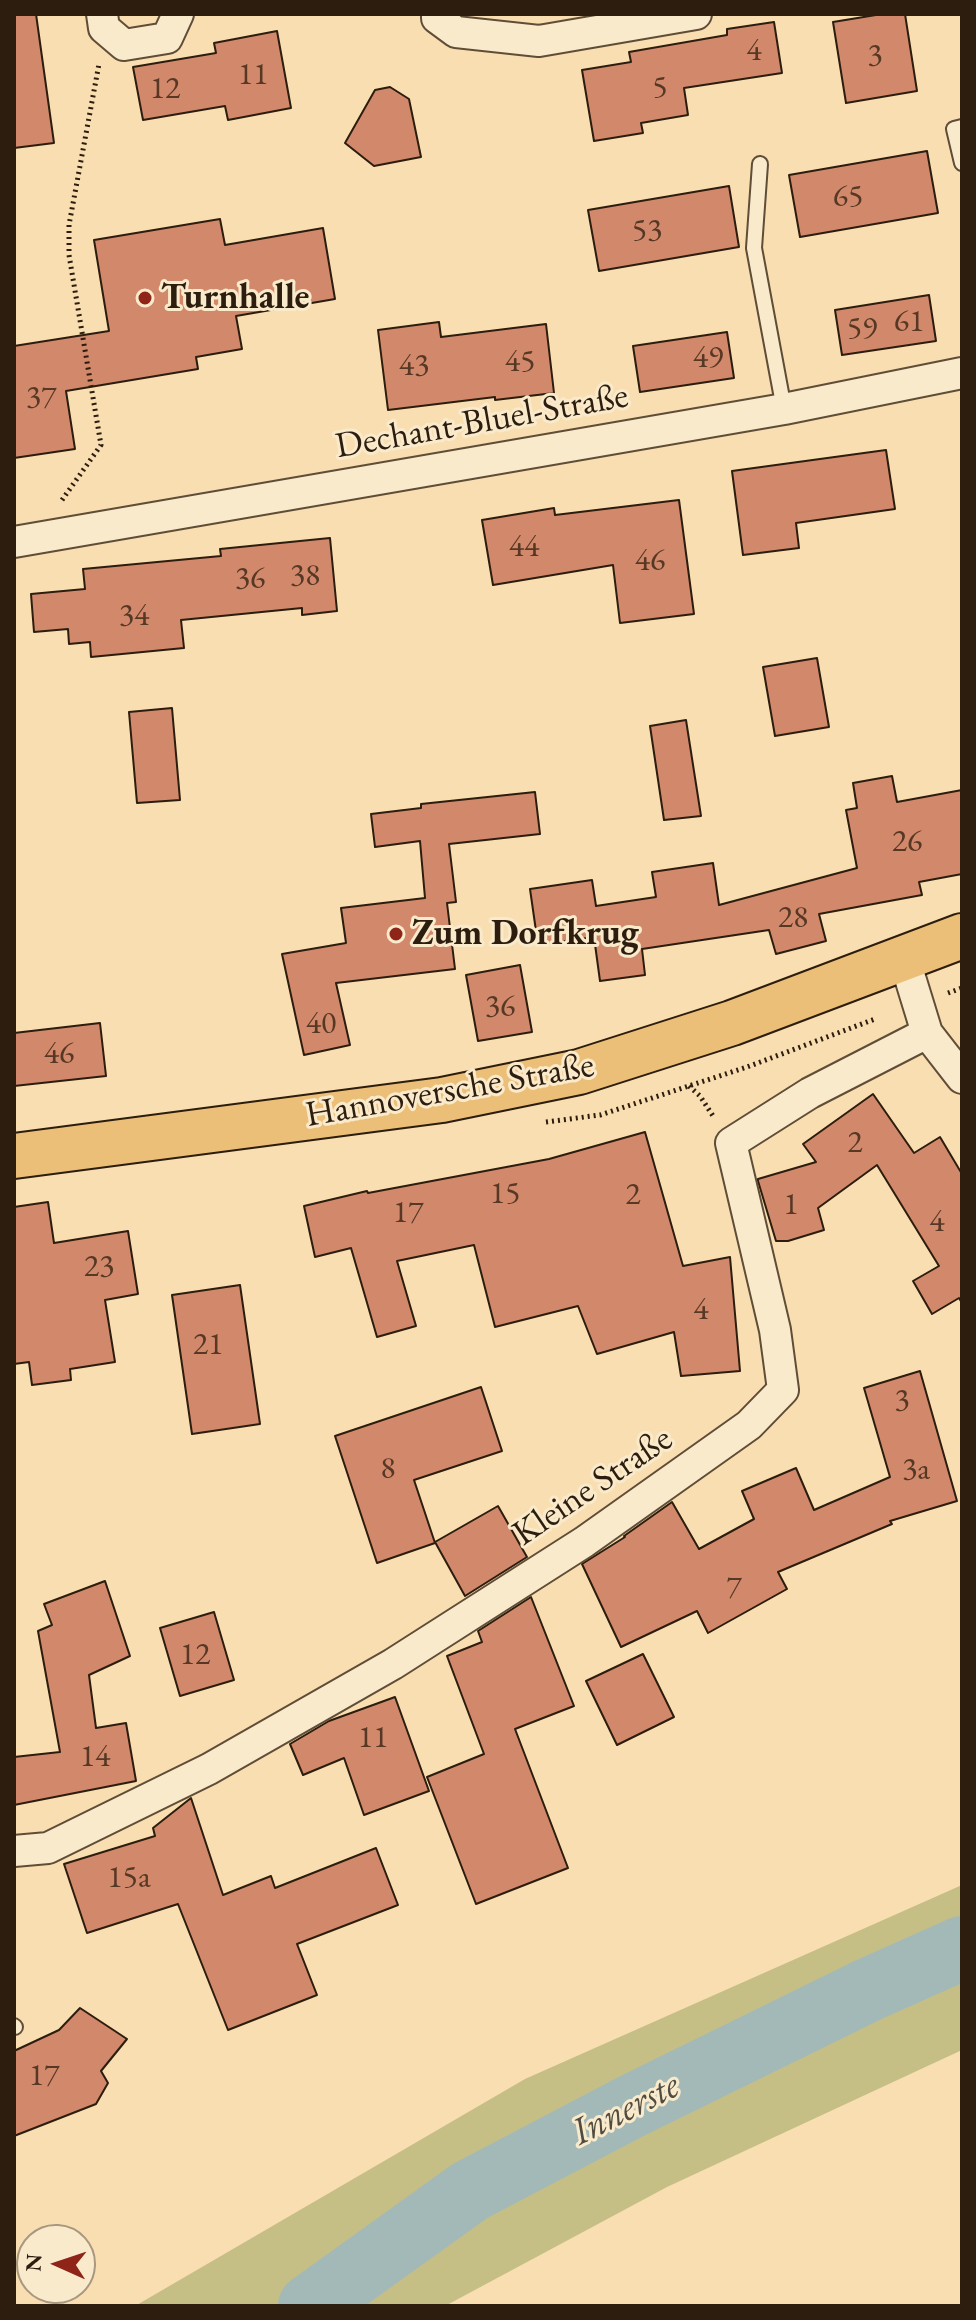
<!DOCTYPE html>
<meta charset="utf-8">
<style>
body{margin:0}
#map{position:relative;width:976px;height:2320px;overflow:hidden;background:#f8deb1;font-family:"EB Garamond",serif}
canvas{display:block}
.frame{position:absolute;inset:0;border:16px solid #2c1d0e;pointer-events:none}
.north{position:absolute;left:16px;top:2224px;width:80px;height:80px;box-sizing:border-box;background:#faeacc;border:2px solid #a89880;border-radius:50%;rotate:273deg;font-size:22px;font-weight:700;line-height:32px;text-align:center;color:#2c1d0e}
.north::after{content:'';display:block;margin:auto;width:28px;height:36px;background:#8f2418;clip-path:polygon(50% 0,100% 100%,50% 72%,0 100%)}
</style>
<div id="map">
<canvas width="976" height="2320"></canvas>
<div class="frame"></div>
<div class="north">N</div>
</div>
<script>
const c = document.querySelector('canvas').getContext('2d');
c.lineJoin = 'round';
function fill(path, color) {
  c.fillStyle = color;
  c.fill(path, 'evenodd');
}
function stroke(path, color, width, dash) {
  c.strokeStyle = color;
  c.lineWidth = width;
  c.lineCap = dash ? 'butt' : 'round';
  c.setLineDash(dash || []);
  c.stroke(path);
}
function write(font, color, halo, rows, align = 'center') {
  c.font = font + ' "EB Garamond",serif';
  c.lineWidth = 6;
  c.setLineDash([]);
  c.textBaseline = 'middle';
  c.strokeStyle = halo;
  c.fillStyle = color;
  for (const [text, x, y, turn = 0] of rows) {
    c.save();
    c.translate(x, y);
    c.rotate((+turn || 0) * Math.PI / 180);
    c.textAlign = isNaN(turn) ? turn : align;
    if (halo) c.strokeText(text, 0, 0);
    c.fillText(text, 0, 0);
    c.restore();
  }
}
const green = new Path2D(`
 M 962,1885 L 962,2050 L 667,2187 L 445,2306 L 135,2306 L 525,2079 Z`);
const river = new Path2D(`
 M 310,2306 L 470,2191 L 632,2106 L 868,1990 L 962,1948`);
const building = new Path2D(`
 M 14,14 L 36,14 L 54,143 L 14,148 Z
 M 882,14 L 905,14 L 917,91 L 846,103 L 833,22 Z
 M 774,22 L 782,73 L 684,88 L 688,115 L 641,123 L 643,133 L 594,141 L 582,70 L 631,62 L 629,52 L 727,35 L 727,29 Z
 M 277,31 L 291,108 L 228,120 L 225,106 L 143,120 L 133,67 L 216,53 L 214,43 Z
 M 390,87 L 409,99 L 421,157 L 374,166 L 345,143 L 375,90 Z
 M 927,151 L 938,213 L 800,237 L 789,175 Z
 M 729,186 L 739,247 L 599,271 L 588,210 Z
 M 220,219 L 225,245 L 323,228 L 335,299 L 236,316 L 242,349 L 196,357 L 198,369 L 66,391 L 75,449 L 14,458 L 14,346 L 109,331 L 94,240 Z
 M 929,295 L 936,341 L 842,355 L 835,310 Z
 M 439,322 L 441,337 L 546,324 L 554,393 L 495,400 L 495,397 L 388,410 L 378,330 Z
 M 727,332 L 734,378 L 640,392 L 633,346 Z
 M 886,450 L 895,509 L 796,523 L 799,548 L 743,555 L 732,471 Z
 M 679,500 L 694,614 L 620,623 L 613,565 L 493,585 L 482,520 L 554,508 L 555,515 Z
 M 330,538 L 337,611 L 302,615 L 302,608 L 181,620 L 184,648 L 91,657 L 90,642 L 69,644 L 68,629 L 34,632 L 31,594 L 85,589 L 83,569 L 221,556 L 220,549 Z
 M 817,658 L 829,727 L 775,736 L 763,667 Z
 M 172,708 L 180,800 L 137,803 L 129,712 Z
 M 686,720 L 701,816 L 664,820 L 650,726 Z
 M 892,776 L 897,802 L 962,790 L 962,874 L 919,882 L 922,895 L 819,914 L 826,941 L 776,954 L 769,930 L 642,949 L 645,975 L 600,981 L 594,937 L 538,945 L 530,889 L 592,880 L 596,906 L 656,897 L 652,872 L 713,863 L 719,905 L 857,868 L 846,810 L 857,808 L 853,783 Z
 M 535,792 L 540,834 L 449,844 L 456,902 L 447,903 L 455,969 L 336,983 L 350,1045 L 304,1055 L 282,954 L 346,943 L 341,908 L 425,898 L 420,841 L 375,847 L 371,814 L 421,808 L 421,804 Z
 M 520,965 L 532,1032 L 478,1041 L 466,975 Z
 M 100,1023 L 106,1076 L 14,1086 L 14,1033 Z
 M 873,1094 L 914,1153 L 940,1137 L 962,1174 L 962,1303 L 959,1298 L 932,1314 L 913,1281 L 939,1266 L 877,1165 L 818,1208 L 824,1230 L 788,1241 L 776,1241 L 758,1181 L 758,1179 L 816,1162 L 803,1144 Z
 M 645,1132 L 683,1266 L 730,1257 L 740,1371 L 681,1376 L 674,1332 L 597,1354 L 578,1306 L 495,1327 L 474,1245 L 397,1261 L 416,1326 L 377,1337 L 351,1248 L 315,1257 L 304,1206 L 367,1191 L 368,1193 L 549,1159 Z
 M 48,1202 L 54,1243 L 128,1231 L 138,1294 L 105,1300 L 115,1362 L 70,1369 L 71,1380 L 32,1385 L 29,1362 L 14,1364 L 14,1207 Z
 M 240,1285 L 260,1424 L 192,1434 L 172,1295 Z
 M 920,1371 L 957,1501 L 890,1521 L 892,1524 L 778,1572 L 787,1589 L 708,1633 L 697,1611 L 621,1647 L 582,1564 L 625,1537 L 624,1536 L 672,1502 L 699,1549 L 754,1519 L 742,1491 L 796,1468 L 814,1510 L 890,1477 L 864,1388 Z
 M 481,1387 L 502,1451 L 414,1480 L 435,1543 L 377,1563 L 335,1436 Z
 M 498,1506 L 527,1557 L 465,1596 L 435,1542 Z
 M 105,1581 L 130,1656 L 89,1675 L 96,1728 L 126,1723 L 136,1781 L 14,1805 L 14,1757 L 60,1752 L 38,1631 L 52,1625 L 44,1604 Z
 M 531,1597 L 574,1706 L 515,1729 L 568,1868 L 476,1904 L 427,1777 L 484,1754 L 447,1656 L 482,1642 L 478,1631 Z
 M 214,1612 L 234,1680 L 180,1696 L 160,1628 Z
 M 643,1654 L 674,1717 L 617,1745 L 586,1681 Z
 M 395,1697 L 429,1791 L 364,1815 L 344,1758 L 303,1775 L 290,1744 L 329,1721 Z
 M 191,1798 L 223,1895 L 271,1876 L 275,1888 L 376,1848 L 398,1905 L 297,1944 L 317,1995 L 228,2030 L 178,1904 L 87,1933 L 64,1864 L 155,1836 L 153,1828 Z
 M 80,2008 L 127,2039 L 101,2071 L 108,2083 L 96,2104 L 14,2136 L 14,2051 L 59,2030 Z`);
const path = new Path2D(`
 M 62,500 L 101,445 L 69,255 L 69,225 L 99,64
 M 948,993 L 962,988
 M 689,1086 L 700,1096 L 713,1116
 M 546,1122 L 600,1115 L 747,1067 L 875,1019`);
const lane = new Path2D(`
 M 962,127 L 954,129 L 962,163
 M 760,164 L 754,248 L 784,409
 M 14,2026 L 15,2027`);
const street = new Path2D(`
 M 102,14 L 104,28 L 124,45 L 167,38 L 178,14
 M 437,14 L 437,18 L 456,32 L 539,41 L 696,14
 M 14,542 L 784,409 L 962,373
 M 904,958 L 927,1033 L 962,1078
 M 14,1851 L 48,1848 L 209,1769 L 393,1664 L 584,1542 L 749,1425 L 783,1390 L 775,1330 L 731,1143 L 810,1093 L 927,1033`);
const primary = new Path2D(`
 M 14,1156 L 442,1100 L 579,1072 L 732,1023 L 962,936`);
const markers = [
 [145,298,8,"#8f2418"],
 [396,934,8,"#8f2418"]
];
const numberNames = [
 ["4",754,51],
 ["3",875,56],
 ["11",253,75],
 ["5",660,88],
 ["12",165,89],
 ["65",848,197],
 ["53",647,231],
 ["61",909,322],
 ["59",862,329],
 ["49",708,358],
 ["45",520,362],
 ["43",414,366],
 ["37",41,398],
 ["44",524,547],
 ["46",650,561],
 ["38",305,576],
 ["36",250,579],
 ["34",134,616],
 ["26",907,842],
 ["28",793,918],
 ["36",500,1007],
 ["40",321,1024],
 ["46",59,1054],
 ["2",855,1143],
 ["15",505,1194],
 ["2",633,1195],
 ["1",791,1205],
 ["17",408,1213],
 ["4",937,1222],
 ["23",99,1267],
 ["4",701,1310],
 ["21",208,1345],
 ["3",902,1401],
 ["8",388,1469],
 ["3a",916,1470],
 ["7",734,1588],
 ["12",195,1655],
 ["11",373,1738],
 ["14",95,1757],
 ["15a",129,1878],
 ["17",44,2076]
];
const poiNames = [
 ["Turnhalle",161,298],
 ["Zum Dorfkrug",412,934]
];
const streetNames = [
 ["Dechant-Bluel-Straße",482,422,-10],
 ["Hannoversche Straße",450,1091,-10],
 ["Kleine Straße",593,1487,-34]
];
const waterNames = [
 ["Innerste",626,2110,-27]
];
fill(green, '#c5bf86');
stroke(river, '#a3b9b8', 64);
fill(building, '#d2886b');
stroke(building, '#2c1d0e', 2);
stroke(lane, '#5f4d37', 18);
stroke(street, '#5f4d37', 34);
stroke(primary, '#2c1d0e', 48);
stroke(path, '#2c1d0e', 5, [2, 4]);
stroke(lane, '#faeacc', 14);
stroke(street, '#faeacc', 30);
stroke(primary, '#ecbf78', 44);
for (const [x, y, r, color] of markers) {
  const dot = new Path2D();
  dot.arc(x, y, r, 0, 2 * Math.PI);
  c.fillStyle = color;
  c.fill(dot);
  stroke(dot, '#faeacc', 3);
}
write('32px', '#563825', null, numberNames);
write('bold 36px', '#2c1d0e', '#faeacc', poiNames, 'left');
write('36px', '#2c1d0e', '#faeacc', streetNames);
write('italic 38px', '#504c41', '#faeacc', waterNames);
</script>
